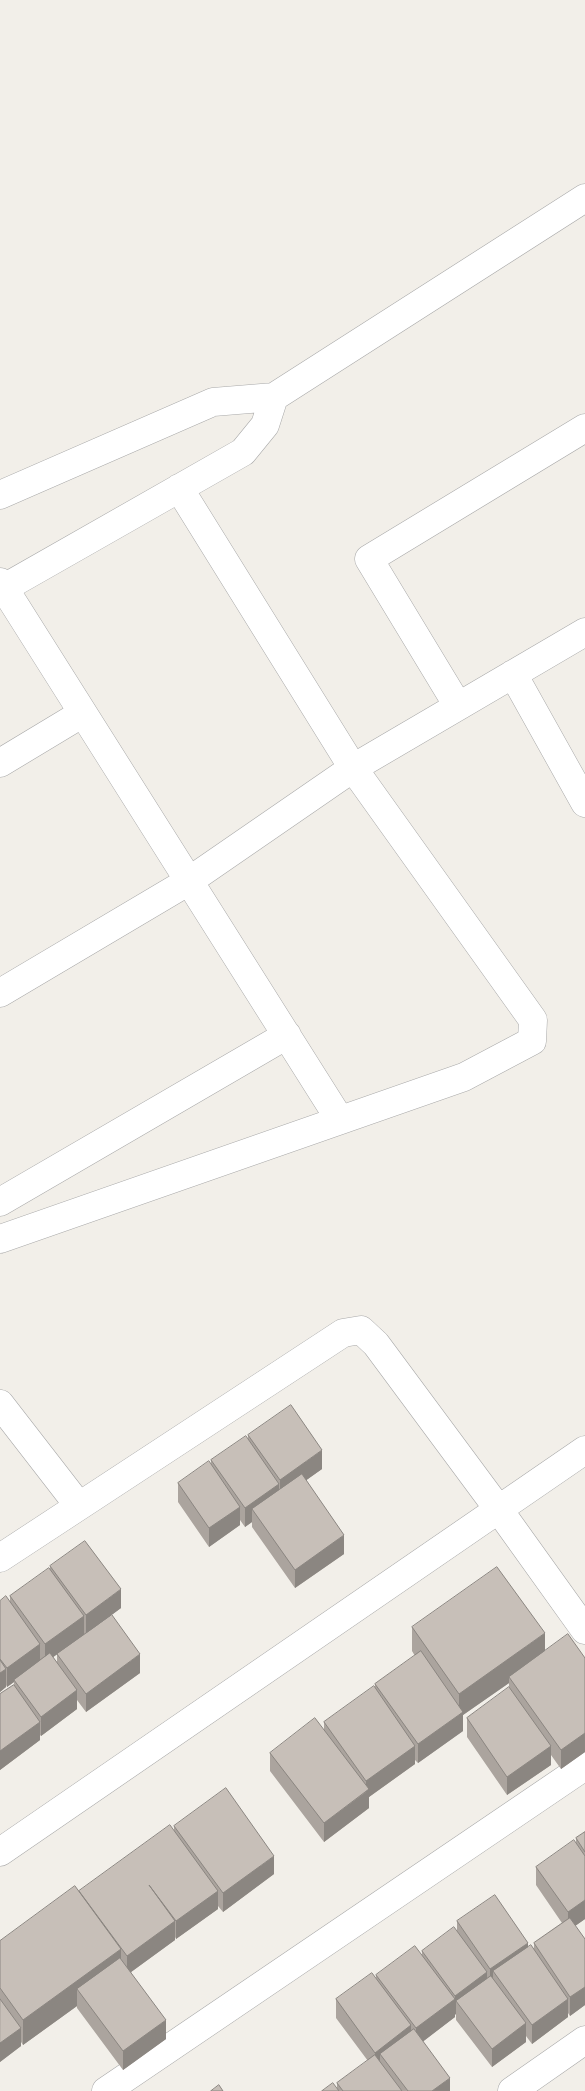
<!DOCTYPE html>
<style>
body{margin:0}
canvas{display:block;background:#f2efe9}
</style>
<canvas width="585" height="2091"></canvas>
<script>
const c = document.querySelector('canvas').getContext('2d');
c.lineJoin = 'round';
function stroke(path, color, width, dash) {
  c.strokeStyle = color;
  c.lineWidth = width;
  c.lineCap = dash ? 'butt' : 'round';
  c.setLineDash(dash || []);
  c.stroke(path);
}
function fill(path, color) {
  c.fillStyle = color;
  c.fill(path, 'evenodd');
}
const street = new Path2D(`
 M 179,488 L 353,768 L 585,632
 M 0,495 L 213,402 L 274,397 L 585,198
 M 0,582 L 4,588 L 243,452 L 265,425 L 274,397
 M 4,588 L 340,1120
 M 513,674 L 585,803
 M 458,706 L 369,559 L 585,428
 M 0,763 L 83,713
 M 0,993 L 189,881 L 353,768 L 533,1020 L 532,1041 L 464,1077 L 0,1239
 M 0,1202 L 287,1035
 M 0,1404 L 79,1506
 M 0,1558 L 343,1333 L 361,1330 L 376,1344 L 499,1510 L 585,1630
 M 0,1852 L 585,1450
 M 106,2091 L 585,1766
 M 512,2091 L 585,2040`);
const wall = new Path2D(`
 M 248,1435 L 322,1469 L 306,1480 L 344,1554 L 295,1588 L 252,1527 L 252,1522 L 245,1527 L 240,1520 L 240,1525 L 209,1547 L 178,1502 L 178,1483 L 211,1464 L 211,1460 L 248,1439 Z
 M 50,1566 L 121,1608 L 98,1625 L 140,1673 L 86,1712 L 77,1700 L 77,1709 L 41,1736 L 40,1735 L 40,1740 L 0,1770 L 0,1694 L 14,1685 L 14,1682 L 7,1687 L 6,1685 L 6,1687 L 0,1692 L 0,1601 L 10,1601 L 10,1596 L 50,1569 ZM 57,1654 L 57,1662 L 53,1657 Z
 M 412,1627 L 585,1658 L 585,1752 L 561,1769 L 551,1755 L 551,1765 L 507,1795 L 467,1737 L 467,1718 L 509,1688 L 509,1683 L 463,1715 L 463,1731 L 418,1763 L 415,1760 L 415,1764 L 369,1797 L 369,1808 L 324,1842 L 270,1771 L 270,1753 L 324,1729 L 324,1722 L 375,1688 L 375,1684 L 415,1656 L 412,1651 Z
 M 174,1826 L 274,1874 L 223,1912 L 218,1906 L 218,1909 L 176,1939 L 175,1937 L 175,1940 L 131,1972 L 166,2039 L 123,2070 L 77,2008 L 77,2006 L 23,2045 L 21,2042 L 21,2046 L 0,2062 L 0,1941 L 79,1892 L 174,1830 Z
 M 585,1832 L 585,1919 L 575,1926 L 585,1939 L 585,2005 L 570,2016 L 568,2013 L 568,2017 L 532,2044 L 526,2036 L 526,2042 L 492,2067 L 456,2020 L 456,2014 L 455,2014 L 455,2017 L 423,2041 L 450,2091 L 322,2091 L 337,2089 L 337,2083 L 368,2061 L 336,2018 L 336,1999 L 376,1979 L 376,1975 L 422,1955 L 422,1951 L 457,1931 L 457,1921 L 528,1947 L 534,1948 L 534,1943 L 562,1923 L 536,1885 L 536,1867 L 576,1842 L 576,1838 Z`);
const shadedWall = new Path2D(`
 M 322,1450 L 322,1469 L 280,1499 L 280,1480 Z
 M 279,1484 L 279,1502 L 252,1509 L 252,1522 L 245,1527 L 245,1508 Z
 M 240,1507 L 240,1525 L 209,1547 L 209,1528 Z
 M 344,1535 L 344,1554 L 295,1588 L 295,1570 Z
 M 121,1589 L 121,1608 L 86,1634 L 86,1615 Z
 M 84,1616 L 84,1635 L 45,1663 L 45,1644 Z
 M 545,1633 L 545,1658 L 509,1677 L 509,1683 L 463,1715 L 463,1731 L 418,1763 L 418,1744 L 459,1715 L 459,1694 Z
 M 40,1644 L 40,1662 L 14,1680 L 14,1682 L 7,1687 L 7,1668 Z
 M 140,1654 L 140,1673 L 86,1712 L 86,1694 Z
 M 6,1669 L 6,1687 L 0,1692 L 0,1673 Z
 M 77,1690 L 77,1709 L 41,1736 L 41,1717 Z
 M 40,1722 L 40,1740 L 0,1770 L 0,1751 Z
 M 585,1733 L 585,1752 L 561,1769 L 561,1750 Z
 M 415,1746 L 415,1764 L 369,1797 L 369,1808 L 324,1842 L 324,1823 L 366,1792 L 366,1781 Z
 M 551,1746 L 551,1765 L 507,1795 L 507,1777 Z
 M 274,1856 L 274,1874 L 223,1912 L 223,1893 Z
 M 218,1891 L 218,1909 L 176,1939 L 176,1921 Z
 M 585,1900 L 585,1919 L 568,1931 L 568,1912 Z
 M 175,1921 L 175,1940 L 127,1975 L 127,1956 Z
 M 528,1943 L 528,1962 L 493,1971 L 493,1986 L 490,1988 L 490,1969 Z
 M 121,1949 L 121,1974 L 77,1989 L 77,2006 L 23,2045 L 23,2020 Z
 M 487,1972 L 487,1990 L 456,2001 L 456,2014 L 455,2015 L 455,1996 Z
 M 585,1987 L 585,2005 L 570,2016 L 570,1997 Z
 M 455,1999 L 455,2017 L 416,2047 L 416,2028 Z
 M 568,1999 L 568,2017 L 532,2044 L 532,2025 Z
 M 166,2020 L 166,2039 L 123,2070 L 123,2051 Z
 M 526,2023 L 526,2042 L 492,2067 L 492,2049 Z
 M 411,2025 L 411,2044 L 380,2054 L 380,2067 L 375,2071 L 375,2053 Z
 M 21,2028 L 21,2046 L 0,2062 L 0,2043 Z
 M 450,2078 L 450,2091 L 432,2091 Z`);
const building = new Path2D(`
 M 291,1405 L 322,1450 L 280,1480 L 248,1435 Z
 M 246,1436 L 279,1484 L 245,1508 L 211,1460 Z
 M 209,1461 L 240,1507 L 209,1528 L 178,1483 Z
 M 302,1474 L 344,1535 L 295,1570 L 252,1509 Z
 M 85,1541 L 121,1589 L 86,1615 L 50,1566 Z
 M 497,1567 L 545,1633 L 459,1694 L 412,1627 Z
 M 49,1568 L 84,1616 L 45,1644 L 10,1596 Z
 M 6,1596 L 40,1644 L 7,1668 L 0,1659 L 0,1601 Z
 M 112,1615 L 140,1654 L 86,1694 L 57,1654 Z
 M 568,1634 L 585,1658 L 585,1733 L 561,1750 L 509,1677 Z
 M 421,1651 L 463,1712 L 418,1744 L 375,1684 Z
 M 50,1653 L 77,1690 L 41,1717 L 14,1680 Z
 M 0,1660 L 6,1669 L 0,1673 Z
 M 14,1685 L 40,1722 L 0,1751 L 0,1694 Z
 M 374,1686 L 415,1746 L 366,1781 L 324,1722 Z
 M 509,1687 L 551,1746 L 507,1777 L 467,1718 Z
 M 315,1718 L 369,1789 L 324,1823 L 270,1753 Z
 M 226,1788 L 274,1856 L 223,1893 L 174,1826 Z
 M 170,1825 L 218,1891 L 176,1921 L 149,1885 L 175,1921 L 127,1956 L 79,1891 Z
 M 585,1832 L 585,1852 L 576,1838 Z
 M 574,1840 L 585,1856 L 585,1900 L 568,1912 L 536,1867 Z
 M 75,1886 L 121,1949 L 23,2020 L 0,1988 L 0,1941 Z
 M 495,1895 L 528,1943 L 490,1969 L 457,1921 Z
 M 570,1918 L 585,1939 L 585,1987 L 570,1997 L 534,1943 Z
 M 454,1927 L 487,1972 L 455,1996 L 422,1951 Z
 M 531,1945 L 568,1999 L 532,2025 L 493,1971 Z
 M 415,1946 L 455,1999 L 416,2028 L 376,1975 Z
 M 120,1958 L 166,2020 L 123,2051 L 77,1989 Z
 M 372,1973 L 411,2025 L 375,2053 L 336,1999 Z
 M 491,1976 L 526,2023 L 492,2049 L 456,2001 Z
 M 0,1999 L 21,2028 L 0,2043 Z
 M 414,2029 L 450,2078 L 432,2091 L 408,2091 L 380,2054 Z
 M 375,2055 L 402,2091 L 343,2091 L 337,2083 Z
 M 333,2083 L 339,2091 L 322,2091 Z
 M 219,2085 L 223,2091 L 211,2091 Z`);
stroke(street, '#a9a9a9', 29);
stroke(street, '#fff', 28);
fill(wall, '#aba49e');
fill(shadedWall, '#8b8681');
fill(building, '#c7bfb8');
stroke(building, '#8b8681', 1);
</script>
